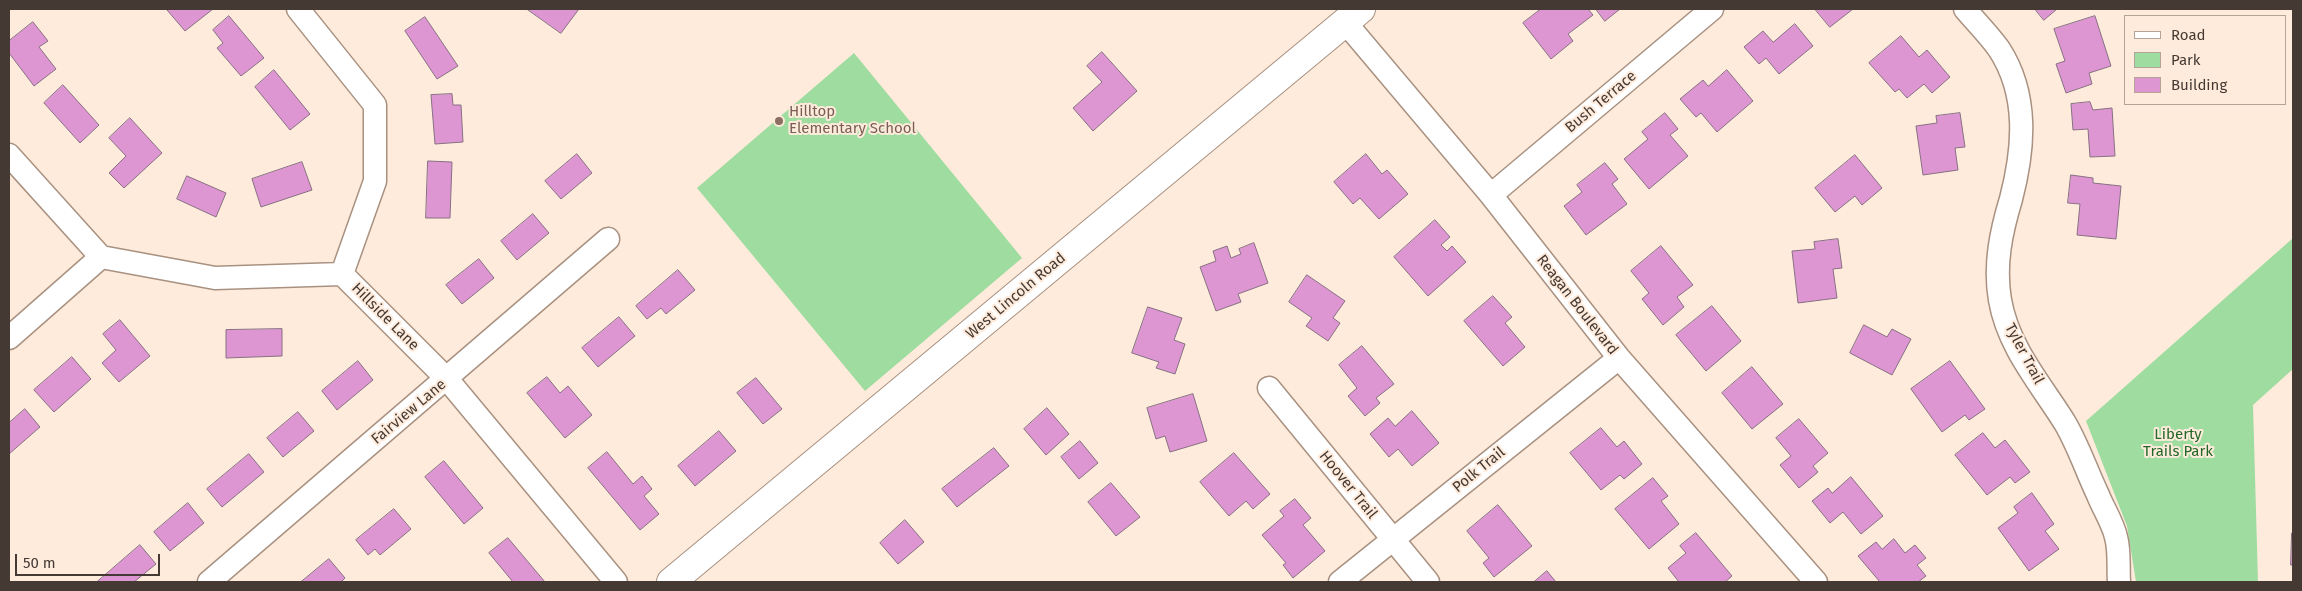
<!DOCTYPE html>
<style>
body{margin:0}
#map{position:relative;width:2302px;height:591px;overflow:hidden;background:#ffebdc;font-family:"Fira Sans",sans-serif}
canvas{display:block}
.frame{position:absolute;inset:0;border:10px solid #443a33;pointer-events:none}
.legend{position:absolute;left:2124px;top:15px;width:162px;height:90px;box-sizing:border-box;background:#ffebdc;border:1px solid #b4a498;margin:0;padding:6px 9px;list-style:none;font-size:15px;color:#443a33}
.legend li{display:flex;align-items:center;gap:10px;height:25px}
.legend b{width:25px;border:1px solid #b4a498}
.scale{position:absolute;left:15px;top:554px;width:145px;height:22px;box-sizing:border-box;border:2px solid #443a33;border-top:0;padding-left:6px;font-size:15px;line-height:18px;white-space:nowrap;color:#443a33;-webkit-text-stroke:4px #ffebdc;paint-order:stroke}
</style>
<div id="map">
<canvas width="2302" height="591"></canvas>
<div class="frame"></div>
<ul class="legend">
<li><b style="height:6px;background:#fff"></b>Road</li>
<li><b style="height:14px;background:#9fdca0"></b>Park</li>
<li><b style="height:14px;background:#de96d3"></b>Building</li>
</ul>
<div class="scale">50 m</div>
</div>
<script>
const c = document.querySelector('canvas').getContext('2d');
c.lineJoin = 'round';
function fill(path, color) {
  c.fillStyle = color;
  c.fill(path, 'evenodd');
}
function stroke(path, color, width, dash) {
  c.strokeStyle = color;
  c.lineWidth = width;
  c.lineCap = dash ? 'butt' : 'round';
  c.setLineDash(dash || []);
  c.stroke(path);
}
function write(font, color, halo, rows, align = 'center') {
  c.font = font + ' "Fira Sans",sans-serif';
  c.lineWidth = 4;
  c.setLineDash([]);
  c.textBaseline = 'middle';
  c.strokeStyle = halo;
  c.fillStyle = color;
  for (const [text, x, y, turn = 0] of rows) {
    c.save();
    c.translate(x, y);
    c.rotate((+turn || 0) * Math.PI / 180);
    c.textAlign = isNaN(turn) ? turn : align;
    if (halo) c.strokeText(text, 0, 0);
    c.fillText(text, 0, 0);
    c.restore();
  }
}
const green = new Path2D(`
 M 854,53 L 1022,258 L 865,391 L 697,188 Z
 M 2293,238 L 2293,369 L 2253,405 L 2258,582 L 2136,582 L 2127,526 L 2086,421 Z`);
const building = new Path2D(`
 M 169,9 L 213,9 L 185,31 L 167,10 Z
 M 527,9 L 579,9 L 561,33 Z
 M 1541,9 L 1588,9 L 1593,15 L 1568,34 L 1573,41 L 1551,59 L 1523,23 Z
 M 1596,9 L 1620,9 L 1605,21 Z
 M 1815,9 L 1853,9 L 1830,27 Z
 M 2035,9 L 2057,9 L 2044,20 Z
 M 229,16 L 264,58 L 241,76 L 217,48 L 223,43 L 213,30 Z
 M 2095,16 L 2111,66 L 2089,73 L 2092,84 L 2066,93 L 2056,64 L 2065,61 L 2054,29 Z
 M 425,17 L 458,66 L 437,79 L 405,31 Z
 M 33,22 L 48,41 L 39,47 L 56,69 L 34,86 L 9,53 L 9,41 Z
 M 1795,24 L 1813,46 L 1779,74 L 1766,58 L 1759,64 L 1744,47 L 1763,31 L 1773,42 Z
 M 1901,36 L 1919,57 L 1927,50 L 1950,77 L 1932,93 L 1924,84 L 1907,98 L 1899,89 L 1895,92 L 1869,63 Z
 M 1102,52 L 1137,91 L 1093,131 L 1073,108 L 1102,82 L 1087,66 Z
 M 274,70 L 310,114 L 290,130 L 255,87 Z
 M 1727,70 L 1753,101 L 1717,132 L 1701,113 L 1696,117 L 1680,99 L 1703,80 L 1708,86 Z
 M 63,85 L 99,125 L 80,143 L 44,103 Z
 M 452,94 L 453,105 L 461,105 L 463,142 L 435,144 L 431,95 Z
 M 2090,102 L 2093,110 L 2112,108 L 2115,156 L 2090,157 L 2088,129 L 2073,130 L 2071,104 Z
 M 1665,113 L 1678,129 L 1670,135 L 1688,156 L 1649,189 L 1624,159 L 1648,139 L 1642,132 Z
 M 1960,113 L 1965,147 L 1955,148 L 1958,170 L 1923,175 L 1916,126 L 1937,123 L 1936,116 Z
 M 130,118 L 162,153 L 124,188 L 109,173 L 126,156 L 109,138 Z
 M 577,154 L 592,173 L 561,199 L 545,181 Z
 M 1366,154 L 1382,174 L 1387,170 L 1408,194 L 1379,219 L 1360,198 L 1353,204 L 1334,182 Z
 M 1855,155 L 1882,188 L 1862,205 L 1855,196 L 1835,212 L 1815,188 Z
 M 428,161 L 452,162 L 450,218 L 426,218 Z
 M 302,162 L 312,190 L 261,207 L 252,179 Z
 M 1605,163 L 1618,179 L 1612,184 L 1627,204 L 1586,235 L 1564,206 L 1582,192 L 1577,185 Z
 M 2071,175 L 2093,178 L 2093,183 L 2121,186 L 2116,239 L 2077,235 L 2080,204 L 2068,203 Z
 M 187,176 L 226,193 L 216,217 L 177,199 Z
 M 533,214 L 549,233 L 517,260 L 501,241 Z
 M 1435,220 L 1450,237 L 1441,245 L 1447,251 L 1452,246 L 1466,262 L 1428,296 L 1394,257 Z
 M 1838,239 L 1842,268 L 1833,269 L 1837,298 L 1798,303 L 1792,251 L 1815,249 L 1814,242 Z
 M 1254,243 L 1268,283 L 1238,294 L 1241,302 L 1216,311 L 1200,267 L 1216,261 L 1213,251 L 1227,246 L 1231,258 L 1241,254 L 1239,249 Z
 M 1661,246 L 1693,285 L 1677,297 L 1684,307 L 1663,325 L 1642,299 L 1649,293 L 1631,271 Z
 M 479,259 L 494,278 L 462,304 L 446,285 Z
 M 678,270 L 695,290 L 666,314 L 661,308 L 647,319 L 636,306 Z
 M 1307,275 L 1345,301 L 1333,318 L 1340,323 L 1328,341 L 1306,326 L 1312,318 L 1289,302 Z
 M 1493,296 L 1512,317 L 1505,323 L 1525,347 L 1503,366 L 1464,321 Z
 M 1712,306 L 1741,341 L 1706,371 L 1676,335 Z
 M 1148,307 L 1182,318 L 1174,340 L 1185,344 L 1175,374 L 1156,368 L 1159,362 L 1132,353 Z
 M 619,317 L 635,336 L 598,367 L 582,348 Z
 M 120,320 L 150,356 L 119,382 L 102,363 L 116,350 L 103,334 Z
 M 1864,325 L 1887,337 L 1892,329 L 1911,339 L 1892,375 L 1850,353 Z
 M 282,329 L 282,356 L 226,358 L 226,330 Z
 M 1362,346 L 1394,384 L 1376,398 L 1380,403 L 1365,416 L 1348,396 L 1357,388 L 1339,365 Z
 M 72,357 L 91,379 L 54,412 L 34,390 Z
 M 358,361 L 373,380 L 337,410 L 322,391 Z
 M 1950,361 L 1985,409 L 1969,420 L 1965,415 L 1942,432 L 1911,389 Z
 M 1752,367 L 1783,404 L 1752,429 L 1722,393 Z
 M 547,377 L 560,393 L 568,386 L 592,415 L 565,438 L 527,393 Z
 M 756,378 L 782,409 L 763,424 L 737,393 Z
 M 1193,394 L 1207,441 L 1170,452 L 1165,436 L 1156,439 L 1147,408 Z
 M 1047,408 L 1069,434 L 1046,455 L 1024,429 Z
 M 25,409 L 40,427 L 9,454 L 9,423 Z
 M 1412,411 L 1439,443 L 1412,466 L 1398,449 L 1389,457 L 1370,434 L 1388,418 L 1395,426 Z
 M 298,412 L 314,431 L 283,457 L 267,438 Z
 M 1799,419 L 1828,453 L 1813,466 L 1818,472 L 1799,488 L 1780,465 L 1791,456 L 1776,438 Z
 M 1601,428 L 1617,447 L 1624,441 L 1642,464 L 1624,479 L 1620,475 L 1601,490 L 1570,453 Z
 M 719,431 L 736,451 L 695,486 L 678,466 Z
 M 1983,433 L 1995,448 L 2005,440 L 2030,472 L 2015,483 L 2010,477 L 1987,495 L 1955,455 Z
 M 1080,441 L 1098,463 L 1079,479 L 1061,457 Z
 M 994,448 L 1009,466 L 957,507 L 942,489 Z
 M 607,452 L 633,484 L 642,476 L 652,489 L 644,496 L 659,514 L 640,530 L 588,468 Z
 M 1234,453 L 1270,494 L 1253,509 L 1246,501 L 1229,516 L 1200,482 Z
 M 249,454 L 264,472 L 222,507 L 207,489 Z
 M 444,461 L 483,508 L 464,524 L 425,477 Z
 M 1851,477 L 1883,516 L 1861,534 L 1843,512 L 1830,523 L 1812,501 L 1828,488 L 1832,493 Z
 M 1653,478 L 1668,496 L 1661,501 L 1679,524 L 1649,549 L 1615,509 Z
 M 1111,483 L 1140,517 L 1116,536 L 1088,502 Z
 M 2032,493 L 2054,524 L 2045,531 L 2059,549 L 2029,571 L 1998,528 L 2018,513 L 2014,507 Z
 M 1295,499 L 1311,518 L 1303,525 L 1325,551 L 1293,578 L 1283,565 L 1286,563 L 1262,535 L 1284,516 L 1280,511 Z
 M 188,503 L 204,523 L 170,551 L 154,532 Z
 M 1498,505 L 1532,546 L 1494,577 L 1483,563 L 1489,558 L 1467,531 Z
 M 394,509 L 411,529 L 380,555 L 375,549 L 368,555 L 356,540 Z
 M 905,520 L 924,542 L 898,564 L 880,543 Z
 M 1696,533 L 1732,576 L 1725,582 L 1679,582 L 1668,568 L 1686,553 L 1680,546 Z
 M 2292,533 L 2293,533 L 2293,565 L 2291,565 Z
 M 508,538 L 545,582 L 513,582 L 489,553 Z
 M 1894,539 L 1905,553 L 1915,545 L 1926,558 L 1917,565 L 1926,576 L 1918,582 L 1880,582 L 1858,556 L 1876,542 L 1882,549 Z
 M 140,545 L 156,564 L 134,582 L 97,582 Z
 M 329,559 L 345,578 L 341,582 L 301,582 Z
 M 1547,571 L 1556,582 L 1534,582 Z`);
const minor = new Path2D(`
 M 298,9 L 375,105 L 375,181 L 342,274
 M 1965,9 C 1976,22 1989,35 1999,49 C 2029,95 2024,149 2011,199 C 2001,232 1994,265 2000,300 C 2008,347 2040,383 2065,423 C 2078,445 2087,472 2098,495 C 2103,508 2113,523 2116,537 C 2120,551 2118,568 2119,582
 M 1345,22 L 1491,195 L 1619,358 L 1816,582
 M 9,155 L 101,257 L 215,278 L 342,274 L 447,379 L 616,582
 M 1491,195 L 1712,9
 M 9,338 L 101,257
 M 1269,388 L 1428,582
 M 209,582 L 608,239
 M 1340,582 L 1619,358`);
const tertiary = new Path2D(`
 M 671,582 L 1361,9`);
const markers = [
 [779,121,5,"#8d6e63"]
];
const streetNames = [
 ["Bush Terrace",1601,102,-40],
 ["West Lincoln Road",1016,296,-40],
 ["Reagan Boulevard",1577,305,52],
 ["Hillside Lane",385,317,45],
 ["Tyler Trail",2024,354,62],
 ["Fairview Lane",409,412,-40],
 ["Polk Trail",1479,470,-39],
 ["Hoover Trail",1348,485,51]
];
const educationNames = [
 ["Hilltop",789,112],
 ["Elementary School",789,129]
];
const parkNames = [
 ["Liberty",2178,435],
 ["Trails Park",2178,452]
];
fill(green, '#9fdca0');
fill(building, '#de96d3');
stroke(building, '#867082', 1);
stroke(minor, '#a89180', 25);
stroke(tertiary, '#a89180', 30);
stroke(minor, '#fff', 22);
stroke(tertiary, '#fff', 28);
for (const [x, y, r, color] of markers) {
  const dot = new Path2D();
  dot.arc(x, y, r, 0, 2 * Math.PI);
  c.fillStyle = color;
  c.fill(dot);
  stroke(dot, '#ffebdc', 2);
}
write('15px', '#443a33', '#ffebdc', streetNames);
write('15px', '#785e54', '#ffebdc', educationNames, 'left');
write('15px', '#236728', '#ffebdc', parkNames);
</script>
